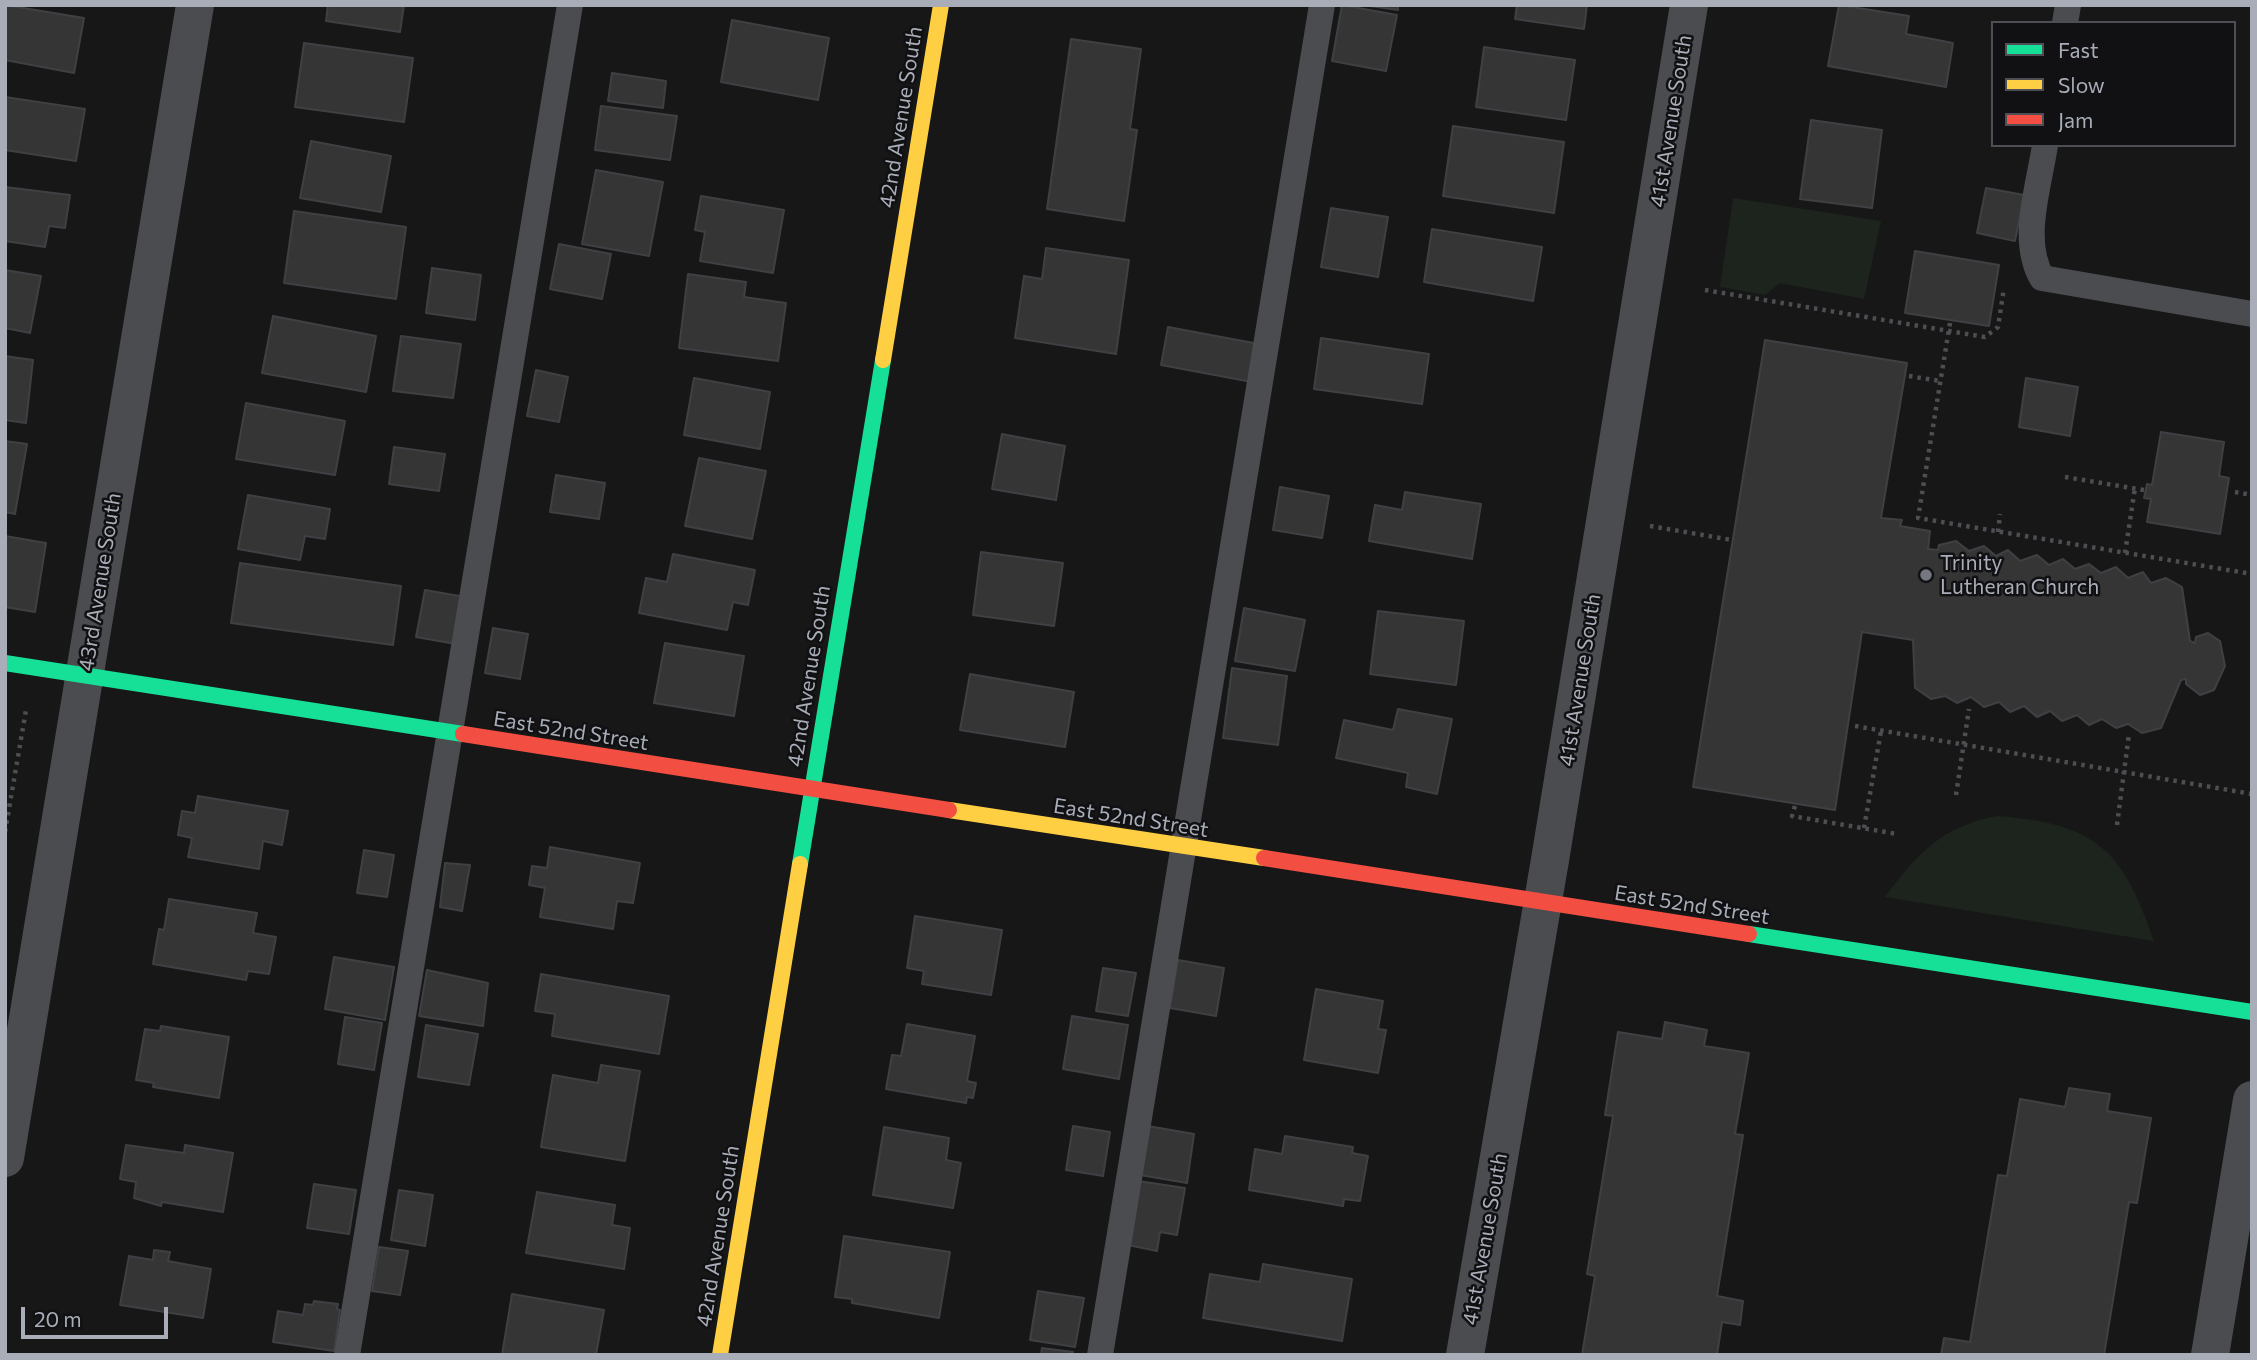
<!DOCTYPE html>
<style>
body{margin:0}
#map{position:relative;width:2257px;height:1360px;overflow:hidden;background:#171717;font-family:Commissioner,sans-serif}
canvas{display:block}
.frame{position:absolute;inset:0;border:7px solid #a8adb8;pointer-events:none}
.legend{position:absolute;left:1991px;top:21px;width:245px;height:126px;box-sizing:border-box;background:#111113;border:2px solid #4d4f55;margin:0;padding:9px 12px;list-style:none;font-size:21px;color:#a8adb8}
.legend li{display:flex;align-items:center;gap:14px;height:35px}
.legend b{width:35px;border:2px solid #4d4f55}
.scale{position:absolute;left:21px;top:1307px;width:147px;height:32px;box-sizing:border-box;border:4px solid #a8adb8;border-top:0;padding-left:9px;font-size:21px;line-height:24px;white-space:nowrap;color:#a8adb8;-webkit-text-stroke:5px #111113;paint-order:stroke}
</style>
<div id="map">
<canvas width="2257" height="1360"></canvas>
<div class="frame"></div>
<ul class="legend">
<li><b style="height:9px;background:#16e098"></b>Fast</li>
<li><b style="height:9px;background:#ffcf43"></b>Slow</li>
<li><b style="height:9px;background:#f24e42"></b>Jam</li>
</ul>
<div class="scale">20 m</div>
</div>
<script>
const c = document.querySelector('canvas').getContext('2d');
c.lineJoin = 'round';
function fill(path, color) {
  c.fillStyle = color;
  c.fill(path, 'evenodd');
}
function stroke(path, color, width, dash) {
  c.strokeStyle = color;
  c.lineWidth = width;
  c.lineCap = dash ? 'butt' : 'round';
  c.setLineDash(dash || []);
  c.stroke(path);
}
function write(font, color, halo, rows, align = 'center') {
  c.font = font + ' Commissioner,sans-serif';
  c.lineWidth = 5;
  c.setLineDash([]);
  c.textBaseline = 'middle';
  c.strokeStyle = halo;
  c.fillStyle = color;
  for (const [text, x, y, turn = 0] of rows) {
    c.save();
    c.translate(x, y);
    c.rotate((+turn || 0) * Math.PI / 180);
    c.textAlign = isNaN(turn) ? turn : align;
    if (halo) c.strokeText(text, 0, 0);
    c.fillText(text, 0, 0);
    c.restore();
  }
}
const green = new Path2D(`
 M 1733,198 L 1881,221 L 1864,299 L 1780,283 L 1765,295 L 1720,287 Z
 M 1997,816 C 2096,824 2122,848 2154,941 L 1885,897 C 1919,852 1941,827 1997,816 Z`);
const building = new Path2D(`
 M 5,5 L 84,18 L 74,73 L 5,60 Z
 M 328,5 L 404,5 L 400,32 L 326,21 Z
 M 1342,5 L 1397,15 L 1386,71 L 1332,61 Z
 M 1363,5 L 1398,5 L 1398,10 Z
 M 1517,5 L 1587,5 L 1584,29 L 1515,19 Z
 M 1839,5 L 1909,16 L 1906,34 L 1953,43 L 1946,87 L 1828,66 Z
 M 732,20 L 829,38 L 818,100 L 721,82 Z
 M 1071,39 L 1141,49 L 1130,129 L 1137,130 L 1124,221 L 1047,209 Z
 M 304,43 L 413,58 L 404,122 L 295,107 Z
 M 1484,47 L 1575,60 L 1566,120 L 1476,107 Z
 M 612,73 L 666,81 L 663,108 L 608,101 Z
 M 5,97 L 85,109 L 76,161 L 5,150 Z
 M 601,106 L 677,116 L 670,160 L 595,150 Z
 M 1811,120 L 1882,130 L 1872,208 L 1800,199 Z
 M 1453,126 L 1564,142 L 1554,213 L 1443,196 Z
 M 311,141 L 391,156 L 381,212 L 300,198 Z
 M 596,170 L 663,182 L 649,256 L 582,244 Z
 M 5,187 L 70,195 L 65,228 L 49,226 L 45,247 L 5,241 Z
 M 1986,188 L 2024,195 L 2015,241 L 1977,233 Z
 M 701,196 L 784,210 L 773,273 L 700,261 L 705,232 L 695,230 Z
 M 1331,208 L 1388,217 L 1378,277 L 1321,267 Z
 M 294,211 L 406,227 L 396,299 L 284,283 Z
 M 1432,229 L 1542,247 L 1533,301 L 1424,282 Z
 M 559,244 L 611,254 L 602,299 L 550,289 Z
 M 1046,248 L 1129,260 L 1116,354 L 1015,338 L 1024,276 L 1042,279 Z
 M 1915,251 L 1999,265 L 1989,326 L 1905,313 Z
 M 432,268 L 481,275 L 475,320 L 426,313 Z
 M 5,270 L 41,276 L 30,333 L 5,328 Z
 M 688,274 L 746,282 L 744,297 L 786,303 L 778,361 L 679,348 Z
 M 273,316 L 376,336 L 366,392 L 262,373 Z
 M 1168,327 L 1259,344 L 1252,382 L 1161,365 Z
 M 401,336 L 461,344 L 453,398 L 393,391 Z
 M 1321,338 L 1429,354 L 1422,404 L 1314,389 Z
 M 1765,340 L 1907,363 L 1881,518 L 1902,520 L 1900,526 L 1930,531 L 1928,549 L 1938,550 L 1939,545 L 1956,541 L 1969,551 L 1984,546 L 1996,556 L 2008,550 L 2020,561 L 2037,555 L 2049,565 L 2063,559 L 2075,569 L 2089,564 L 2101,573 L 2116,567 L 2128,578 L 2143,572 L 2151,583 L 2166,578 L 2182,587 L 2190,641 L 2195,643 L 2196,637 L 2208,633 L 2220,641 L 2225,666 L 2214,690 L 2200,695 L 2186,684 L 2186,679 L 2181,680 L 2161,728 L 2142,733 L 2128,724 L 2116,728 L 2102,719 L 2089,725 L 2077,715 L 2062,721 L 2050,711 L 2037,717 L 2024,706 L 2010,712 L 1999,702 L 1984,707 L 1971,697 L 1957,703 L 1945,696 L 1931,699 L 1915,688 L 1913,640 L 1862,632 L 1835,810 L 1693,787 Z
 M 5,356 L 33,360 L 26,423 L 5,420 Z
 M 536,370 L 568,377 L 559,422 L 527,416 Z
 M 694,378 L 770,392 L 760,449 L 684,435 Z
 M 2026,378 L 2078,387 L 2070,436 L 2019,427 Z
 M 246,403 L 345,421 L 335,475 L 236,459 Z
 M 2161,432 L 2224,442 L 2219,476 L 2229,478 L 2220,534 L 2147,522 L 2151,499 L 2144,498 L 2147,484 L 2152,485 Z
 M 1002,434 L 1065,446 L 1056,500 L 992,489 Z
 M 5,441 L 27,444 L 15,514 L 5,512 Z
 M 394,447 L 445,454 L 439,491 L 389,484 Z
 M 699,458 L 766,471 L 752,539 L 685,526 Z
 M 556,475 L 605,483 L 599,519 L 550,512 Z
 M 1280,487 L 1329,496 L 1322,538 L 1273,530 Z
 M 1405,492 L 1481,504 L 1472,559 L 1369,541 L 1375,505 L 1402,510 Z
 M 248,495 L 330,509 L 325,539 L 305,536 L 300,560 L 238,549 Z
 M 5,536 L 46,543 L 35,612 L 5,607 Z
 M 981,552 L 1063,563 L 1054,626 L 973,615 Z
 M 673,554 L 755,570 L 748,605 L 733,602 L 727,630 L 639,613 L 646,578 L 667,582 Z
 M 240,563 L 401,586 L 393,645 L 231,623 Z
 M 425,590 L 465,597 L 456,644 L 416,637 Z
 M 1244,608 L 1305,620 L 1295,671 L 1235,661 Z
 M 1378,611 L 1464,621 L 1456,685 L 1370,674 Z
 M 493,628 L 528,634 L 520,679 L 485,673 Z
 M 665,643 L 744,656 L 734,716 L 654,703 Z
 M 1232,668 L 1287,676 L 1278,745 L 1223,738 Z
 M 970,674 L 1074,692 L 1065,747 L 960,730 Z
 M 1398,709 L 1452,719 L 1437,794 L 1406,787 L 1408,773 L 1336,758 L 1344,720 L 1393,730 Z
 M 198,796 L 288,811 L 282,845 L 263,841 L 259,869 L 188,857 L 192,838 L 178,835 L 182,811 L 195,813 Z
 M 550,847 L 640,863 L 633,903 L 617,901 L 613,929 L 540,917 L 545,888 L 529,885 L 532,866 L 547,868 Z
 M 364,850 L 394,855 L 387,897 L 357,893 Z
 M 445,863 L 470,865 L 462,911 L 440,907 Z
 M 169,899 L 257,913 L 253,933 L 276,937 L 269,974 L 248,971 L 246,980 L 153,964 L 159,929 L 164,930 Z
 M 915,916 L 1002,930 L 991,995 L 922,984 L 924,971 L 907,968 Z
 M 334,957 L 394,967 L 385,1020 L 325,1009 Z
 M 1178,960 L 1224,968 L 1216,1016 L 1170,1008 Z
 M 1103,968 L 1136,973 L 1128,1016 L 1096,1011 Z
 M 427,970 L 488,983 L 483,1026 L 419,1016 Z
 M 541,974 L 669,996 L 659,1054 L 552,1036 L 555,1014 L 535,1011 Z
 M 1316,989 L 1383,1001 L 1378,1029 L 1386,1030 L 1378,1073 L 1304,1060 Z
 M 1072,1016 L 1128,1025 L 1119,1079 L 1063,1069 Z
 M 345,1017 L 382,1023 L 374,1070 L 338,1064 Z
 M 1665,1022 L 1707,1030 L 1704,1046 L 1749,1053 L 1735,1134 L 1743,1135 L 1717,1296 L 1743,1301 L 1740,1325 L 1722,1322 L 1717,1355 L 1582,1355 L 1595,1276 L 1587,1274 L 1613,1116 L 1605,1115 L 1618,1032 L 1662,1039 Z
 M 907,1024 L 975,1036 L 967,1081 L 976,1083 L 973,1098 L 967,1097 L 966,1103 L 886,1089 L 892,1055 L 901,1056 Z
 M 426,1025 L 478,1034 L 469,1085 L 418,1077 Z
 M 161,1026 L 229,1037 L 219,1098 L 153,1087 L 154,1083 L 136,1080 L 145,1029 L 160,1031 Z
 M 601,1065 L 640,1071 L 625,1161 L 541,1147 L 553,1075 L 598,1083 Z
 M 2069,1088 L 2110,1094 L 2107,1111 L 2151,1118 L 2137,1203 L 2129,1202 L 2104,1355 L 1941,1355 L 1944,1338 L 1970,1342 L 1998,1175 L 2007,1176 L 2020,1099 L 2065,1107 Z
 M 1073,1126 L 1110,1132 L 1103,1176 L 1066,1170 Z
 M 1148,1126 L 1194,1134 L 1187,1183 L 1140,1175 Z
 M 884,1127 L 949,1138 L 946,1160 L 961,1163 L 953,1208 L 873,1195 Z
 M 1285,1136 L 1353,1147 L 1352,1153 L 1368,1156 L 1360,1201 L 1344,1199 L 1343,1206 L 1249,1190 L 1255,1149 L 1282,1154 Z
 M 126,1145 L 184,1153 L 185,1145 L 233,1153 L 223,1212 L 162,1202 L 161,1206 L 134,1198 L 136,1182 L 120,1179 Z
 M 1138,1181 L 1185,1188 L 1177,1235 L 1160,1232 L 1157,1251 L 1128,1245 Z
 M 314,1184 L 356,1190 L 349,1234 L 307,1228 Z
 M 399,1190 L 433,1195 L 425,1246 L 391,1240 Z
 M 537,1192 L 615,1205 L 612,1225 L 630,1228 L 624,1269 L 526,1253 Z
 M 844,1236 L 950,1252 L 939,1318 L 852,1303 L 852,1299 L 835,1297 Z
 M 379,1247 L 408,1251 L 400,1295 L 372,1291 Z
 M 154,1250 L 170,1252 L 168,1261 L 211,1269 L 203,1318 L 120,1305 L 129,1256 L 153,1260 Z
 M 1263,1264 L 1352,1279 L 1342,1341 L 1203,1318 L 1210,1274 L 1260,1282 Z
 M 1038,1291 L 1084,1298 L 1075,1347 L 1030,1340 Z
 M 512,1294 L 604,1310 L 596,1355 L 502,1355 Z
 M 314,1301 L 338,1304 L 337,1309 L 340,1310 L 334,1351 L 273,1342 L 278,1311 L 303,1315 L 305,1304 L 313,1305 Z
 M 1042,1348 L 1073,1352 L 1072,1355 L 1041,1355 Z`);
const path = new Path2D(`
 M 1705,290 L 1985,337 L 1998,327 L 2004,288
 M 1950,323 L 1918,518 L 2252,574
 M 1909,376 L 1940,381
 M 2065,477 L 2144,490
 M 2235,492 L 2252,495
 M 1650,526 L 1732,540
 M 1998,532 L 2000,514
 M 2125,553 L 2135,488
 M 1855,726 L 2252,794
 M 1956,795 L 1969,709
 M 1795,806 L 1792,816 L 1897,834
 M 2117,825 L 2129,734
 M 1864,828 L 1881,731
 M 5,832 L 26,710`);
const lane = new Path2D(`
 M 2065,23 L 2068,5
 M 2045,145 C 2039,187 2020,240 2042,278 L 2252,314
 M 347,1355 L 570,5
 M 1100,1355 L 1322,5`);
const street = new Path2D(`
 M 5,1158 L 195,5
 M 1465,1355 L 1550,860 L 1689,5
 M 2210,1355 L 2252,1100`);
const fast = new Path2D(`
 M 5,663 L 463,734
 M 800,864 L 883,360
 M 1749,934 L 2252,1012`);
const slow = new Path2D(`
 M 883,360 L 941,5
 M 949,810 L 1264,858
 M 720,1355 L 800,864`);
const jam = new Path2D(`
 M 463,734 L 949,810
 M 1264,858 L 1749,934`);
const markers = [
 [1926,575,7,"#757880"]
];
const streetNames = [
 ["42nd Avenue South",901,117,-81],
 ["41st Avenue South",1671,121,-81],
 ["43rd Avenue South",100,582,-81],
 ["42nd Avenue South",809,676,-81],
 ["41st Avenue South",1580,680,-81],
 ["East 52nd Street",571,731,9],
 ["East 52nd Street",1131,818,9],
 ["East 52nd Street",1692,905,9],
 ["42nd Avenue South",718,1236,-81],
 ["41st Avenue South",1485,1239,-80]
];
const poiNames = [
 ["Trinity",1940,563],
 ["Lutheran Church",1940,587]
];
fill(green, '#1d241e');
fill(building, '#353536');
stroke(building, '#3f4043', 2);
stroke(path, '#4d4e52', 4.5, [3.5, 5]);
stroke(lane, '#4b4c50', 26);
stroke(street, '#4b4c50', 38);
stroke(fast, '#16e098', 16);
stroke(slow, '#ffcf43', 16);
stroke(jam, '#f24e42', 16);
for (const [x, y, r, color] of markers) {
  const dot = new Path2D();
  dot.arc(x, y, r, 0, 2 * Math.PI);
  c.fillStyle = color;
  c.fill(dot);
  stroke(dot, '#111113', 2.5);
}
write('21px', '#a8adb8', '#111113', streetNames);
write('21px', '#a8adb8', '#111113', poiNames, 'left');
</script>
